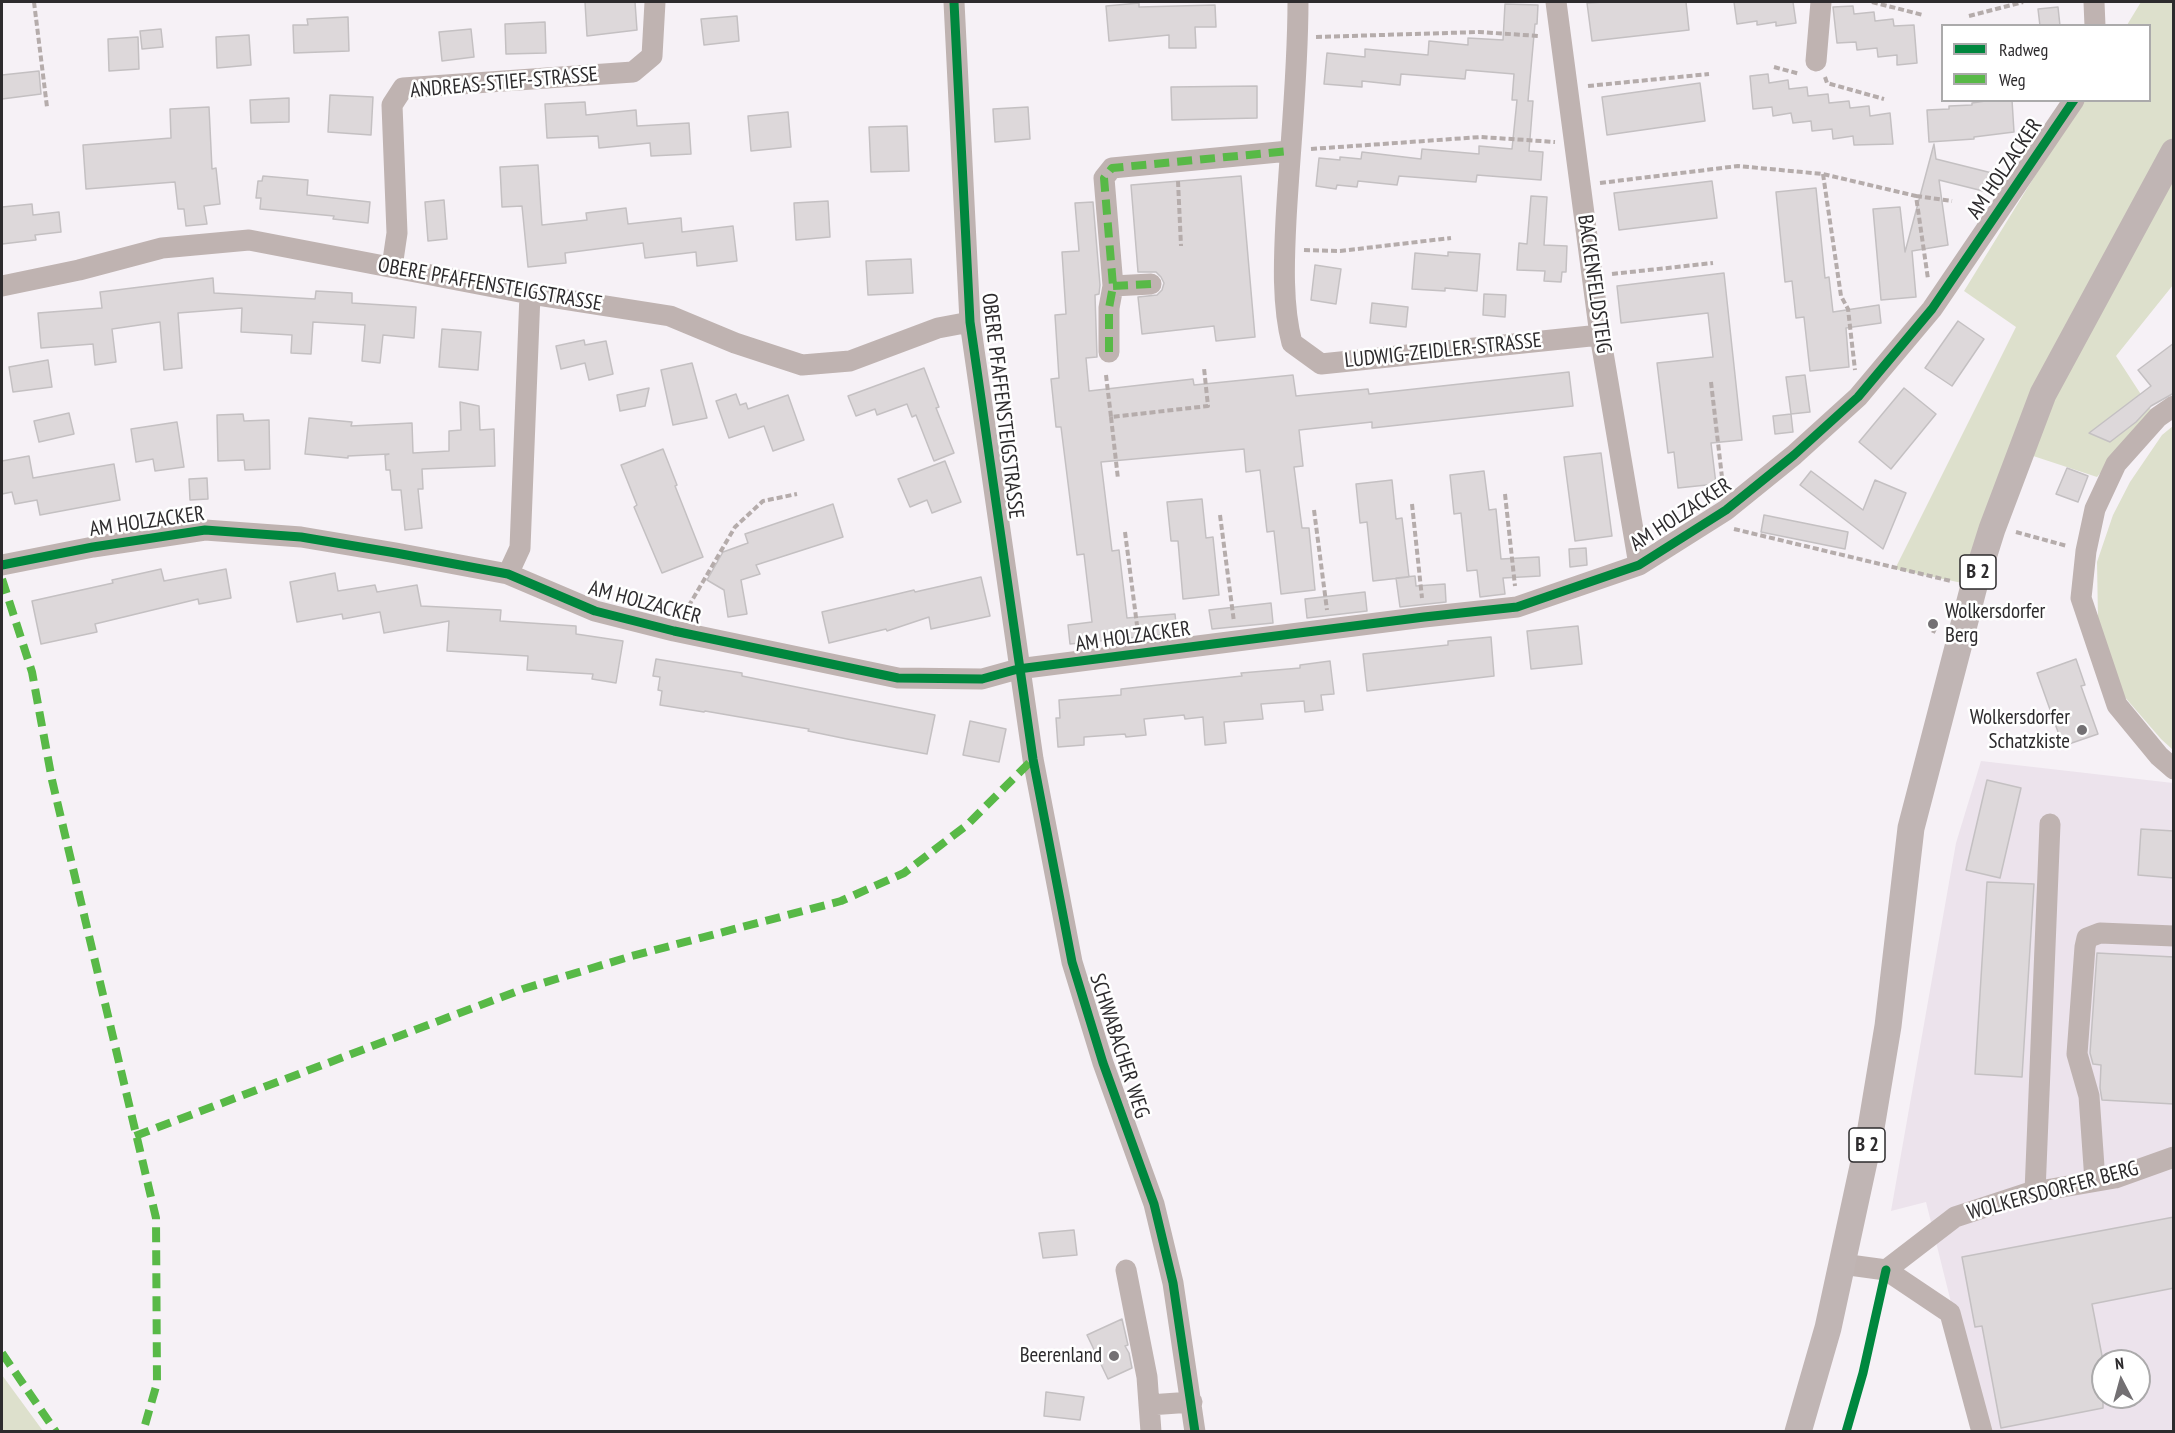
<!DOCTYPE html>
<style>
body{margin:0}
#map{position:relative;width:2175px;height:1433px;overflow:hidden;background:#f6f1f6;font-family:"PT Sans Narrow",sans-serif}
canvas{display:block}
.frame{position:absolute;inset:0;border:3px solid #2d2b2d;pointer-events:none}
.legend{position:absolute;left:1941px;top:24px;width:210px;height:78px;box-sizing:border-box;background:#fff;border:2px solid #abaaab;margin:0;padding:8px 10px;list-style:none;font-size:18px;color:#2d2b2d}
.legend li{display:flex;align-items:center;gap:12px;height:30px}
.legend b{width:30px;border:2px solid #abaaab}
.north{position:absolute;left:2091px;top:1349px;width:60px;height:60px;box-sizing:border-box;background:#fff;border:2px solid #abaaab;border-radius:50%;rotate:354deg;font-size:16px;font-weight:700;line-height:24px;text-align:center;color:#2d2b2d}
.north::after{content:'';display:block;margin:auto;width:21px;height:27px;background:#737073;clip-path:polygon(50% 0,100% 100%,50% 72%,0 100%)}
</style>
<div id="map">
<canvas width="2175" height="1433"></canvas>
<div class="frame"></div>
<ul class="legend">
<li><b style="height:8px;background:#00873e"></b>Radweg</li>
<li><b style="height:8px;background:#58b947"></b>Weg</li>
</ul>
<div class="north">N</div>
</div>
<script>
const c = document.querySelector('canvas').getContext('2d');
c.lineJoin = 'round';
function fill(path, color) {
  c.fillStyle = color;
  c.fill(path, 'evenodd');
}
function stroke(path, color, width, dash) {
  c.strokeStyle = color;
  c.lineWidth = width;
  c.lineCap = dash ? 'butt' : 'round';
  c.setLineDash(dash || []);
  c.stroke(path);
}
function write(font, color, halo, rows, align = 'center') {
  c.font = font + ' "PT Sans Narrow",sans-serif';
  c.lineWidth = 5;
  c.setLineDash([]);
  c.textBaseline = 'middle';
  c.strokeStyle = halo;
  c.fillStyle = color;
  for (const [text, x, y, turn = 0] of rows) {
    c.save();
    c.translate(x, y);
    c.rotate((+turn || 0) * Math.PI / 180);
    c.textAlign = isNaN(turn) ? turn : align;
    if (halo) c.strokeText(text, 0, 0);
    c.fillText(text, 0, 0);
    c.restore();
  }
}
const built = new Path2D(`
 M 1981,761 L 2173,783 L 2173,1431 L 1983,1431 L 1926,1202 L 1891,1211 L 1956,843 ZM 2103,1361 L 2139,1361 L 2139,1397 L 2103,1397 Z`);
const green = new Path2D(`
 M 2141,2 L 2173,2 L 2173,285 L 2116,356 L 2153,413 L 2097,477 L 2015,450 L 1972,585 L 1895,569 L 2016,327 L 1964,291 L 2081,101 L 2150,100 L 2150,26 L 2127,25 Z
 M 2173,426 L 2173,750 L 2161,739 L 2123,695 L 2098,619 L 2097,562 L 2113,515 L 2130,482 L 2162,435 Z
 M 2,1375 L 43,1431 L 2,1431 Z`);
const building = new Path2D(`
 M 585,2 L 635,2 L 637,30 L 587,36 Z
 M 1604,2 L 1686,2 L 1689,30 L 1592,41 L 1587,3 Z
 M 1734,2 L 1793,2 L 1796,23 L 1776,26 L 1776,22 L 1757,25 L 1757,21 L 1737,24 Z
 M 1139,3 L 1139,7 L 1215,5 L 1216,27 L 1195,27 L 1196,48 L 1169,48 L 1169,35 L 1109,41 L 1106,6 Z
 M 1505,4 L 1538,5 L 1537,24 L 1535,24 L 1528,101 L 1533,101 L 1529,151 L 1543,152 L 1541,180 L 1477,175 L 1476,182 L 1399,176 L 1397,185 L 1358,181 L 1357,187 L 1337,185 L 1336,189 L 1316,186 L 1319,158 L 1340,160 L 1340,157 L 1361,159 L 1362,152 L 1421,159 L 1422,149 L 1479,154 L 1479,146 L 1512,149 L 1517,100 L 1512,100 L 1514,74 L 1466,70 L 1465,79 L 1401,74 L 1400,85 L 1362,81 L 1362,87 L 1324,84 L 1327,53 L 1365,57 L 1365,49 L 1428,55 L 1429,41 L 1468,45 L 1468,38 L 1503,40 Z
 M 1853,6 L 1854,14 L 1874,12 L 1875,21 L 1893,19 L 1894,26 L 1914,25 L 1917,63 L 1897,65 L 1897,55 L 1878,57 L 1877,48 L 1857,50 L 1856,42 L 1837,43 L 1833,7 Z
 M 2058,7 L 2060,26 L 2040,26 L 2038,9 Z
 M 737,16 L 739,41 L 704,45 L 701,19 Z
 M 348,17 L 349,51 L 294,53 L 293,25 L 308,25 L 307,19 Z
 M 545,22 L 546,53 L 506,54 L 505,24 Z
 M 161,29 L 163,47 L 142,49 L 140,31 Z
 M 471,29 L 474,57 L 442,61 L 439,32 Z
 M 249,35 L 251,65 L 217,68 L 216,37 Z
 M 138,37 L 139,69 L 109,71 L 108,39 Z
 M 39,71 L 41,94 L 2,99 L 2,75 Z
 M 1768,74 L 1769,83 L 1788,80 L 1789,89 L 1807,87 L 1808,96 L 1828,94 L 1829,103 L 1849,101 L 1850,108 L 1869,106 L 1870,116 L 1890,113 L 1893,144 L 1854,145 L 1853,136 L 1833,139 L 1832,129 L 1812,131 L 1811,121 L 1793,123 L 1791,113 L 1773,116 L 1772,107 L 1753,109 L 1750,76 Z
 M 1700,83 L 1705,121 L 1607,135 L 1602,97 Z
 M 1257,86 L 1257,118 L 1172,120 L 1171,87 Z
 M 330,95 L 373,97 L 371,135 L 328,132 Z
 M 289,98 L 289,122 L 251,123 L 250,100 Z
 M 1992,100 L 2012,100 L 2014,132 L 1974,137 L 1974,139 L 1929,142 L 1927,110 L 1949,109 L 1949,106 L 1972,105 L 1972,103 Z
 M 585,102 L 586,115 L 636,110 L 637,126 L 689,123 L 691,154 L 651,156 L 650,143 L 599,148 L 598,136 L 547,138 L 545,104 Z
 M 209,107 L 212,169 L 216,168 L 220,204 L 204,206 L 207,224 L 186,226 L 184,209 L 178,209 L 175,182 L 86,189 L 83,145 L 171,138 L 170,109 Z
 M 1028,107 L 1030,139 L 995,142 L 993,109 Z
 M 788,112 L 791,147 L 751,151 L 748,116 Z
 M 907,126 L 909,171 L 871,172 L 869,127 Z
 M 1934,144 L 1936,159 L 1992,173 L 1987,192 L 1939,180 L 1948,245 L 1912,251 L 1916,297 L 1881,300 L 1873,209 L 1900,207 L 1905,252 Z
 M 538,165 L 542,225 L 587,220 L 586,213 L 626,208 L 628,224 L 681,218 L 682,232 L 733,226 L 737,261 L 697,266 L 696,252 L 645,258 L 643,243 L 565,253 L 566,263 L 528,267 L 522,206 L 502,207 L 500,167 Z
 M 263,176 L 308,180 L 307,195 L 370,202 L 368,223 L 333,219 L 334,216 L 260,209 L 261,198 L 256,198 L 258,181 L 262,181 Z
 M 1241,176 L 1255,337 L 1216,341 L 1214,326 L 1142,334 L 1138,297 L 1157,295 L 1162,290 L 1164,283 L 1161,277 L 1156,272 L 1138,272 L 1131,185 Z
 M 1712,181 L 1717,218 L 1619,230 L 1614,193 Z
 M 1816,188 L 1825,278 L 1829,277 L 1833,312 L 1879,305 L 1881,323 L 1846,328 L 1849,367 L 1810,371 L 1804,317 L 1796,318 L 1792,281 L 1785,282 L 1776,192 Z
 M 1531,196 L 1547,197 L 1544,245 L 1567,246 L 1566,272 L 1562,272 L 1561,282 L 1544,281 L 1545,271 L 1517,270 L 1519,243 L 1527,244 Z
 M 444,200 L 447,239 L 428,241 L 425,202 Z
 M 828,201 L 830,237 L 796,240 L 794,203 Z
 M 1093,202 L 1100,285 L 1099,294 L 1095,295 L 1097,357 L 1086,358 L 1089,391 L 1193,379 L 1194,385 L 1293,375 L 1296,396 L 1368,389 L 1369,394 L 1569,372 L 1573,406 L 1372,428 L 1372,422 L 1299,430 L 1303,466 L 1294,467 L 1302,528 L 1309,528 L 1315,590 L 1281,594 L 1274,531 L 1267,532 L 1260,470 L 1246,472 L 1244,449 L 1101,462 L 1112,551 L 1119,550 L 1127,618 L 1175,614 L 1177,633 L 1070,644 L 1068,625 L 1092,622 L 1084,554 L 1077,555 L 1061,427 L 1056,427 L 1051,379 L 1059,378 L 1055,315 L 1066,314 L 1062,252 L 1079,251 L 1075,203 Z
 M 32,204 L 33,215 L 59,212 L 61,232 L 35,235 L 36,240 L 2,244 L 2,207 Z
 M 1448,252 L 1480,254 L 1477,291 L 1445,288 L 1445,291 L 1412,289 L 1415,253 L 1448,256 Z
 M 911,259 L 913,293 L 868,295 L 866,261 Z
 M 1315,265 L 1341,269 L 1336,304 L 1311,300 Z
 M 1724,273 L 1742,440 L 1711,443 L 1716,484 L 1678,488 L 1674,452 L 1668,453 L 1657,363 L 1713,357 L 1708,313 L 1621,323 L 1617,286 Z
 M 213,278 L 214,293 L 315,299 L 316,291 L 352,293 L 352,303 L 416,307 L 414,338 L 383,335 L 380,363 L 362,361 L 365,325 L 313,322 L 311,354 L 291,353 L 292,335 L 241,332 L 242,308 L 178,313 L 182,368 L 164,370 L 160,322 L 112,329 L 116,362 L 95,365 L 93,344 L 41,348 L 38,313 L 102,308 L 100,292 Z
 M 1484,294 L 1506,295 L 1505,317 L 1483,315 Z
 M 1372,303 L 1408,307 L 1406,327 L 1370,323 Z
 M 1958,321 L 1984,339 L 1952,386 L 1925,368 Z
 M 442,329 L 481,332 L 478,370 L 439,367 Z
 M 584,340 L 585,345 L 606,341 L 613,374 L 589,380 L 585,363 L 561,369 L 556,346 Z
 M 2174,343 L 2174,393 L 2151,406 L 2136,422 L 2110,442 L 2089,433 L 2151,386 L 2138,370 Z
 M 48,360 L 52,387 L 13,392 L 9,367 Z
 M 692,363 L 707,418 L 673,425 L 661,370 Z
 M 924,368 L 939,407 L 936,408 L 954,453 L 934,461 L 916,415 L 912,417 L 907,404 L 877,415 L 875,409 L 856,416 L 848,396 Z
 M 1805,375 L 1810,412 L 1791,414 L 1786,377 Z
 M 649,388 L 645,406 L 620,411 L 617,395 Z
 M 1904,388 L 1936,414 L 1891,469 L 1859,442 Z
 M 736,394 L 740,405 L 746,403 L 748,409 L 788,395 L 804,440 L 773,451 L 764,426 L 729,438 L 716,401 Z
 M 460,402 L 479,406 L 480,430 L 494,429 L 495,466 L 422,469 L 423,489 L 418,489 L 422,528 L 405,530 L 401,490 L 392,490 L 390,470 L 386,470 L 385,455 L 389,454 L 348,456 L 348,458 L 305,454 L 309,418 L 352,422 L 351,426 L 412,423 L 413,453 L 449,451 L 449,431 L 461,430 Z
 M 69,413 L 74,434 L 39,442 L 34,421 Z
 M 243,414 L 244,421 L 269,420 L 270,469 L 245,470 L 244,460 L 218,461 L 217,415 Z
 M 1791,414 L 1793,432 L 1775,434 L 1773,416 Z
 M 177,422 L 184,467 L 155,471 L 153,459 L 136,462 L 131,429 Z
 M 663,449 L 677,485 L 675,486 L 703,557 L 662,573 L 634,507 L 637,505 L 621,465 Z
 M 1601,453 L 1612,536 L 1575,541 L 1564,457 Z
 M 29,456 L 33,478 L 114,464 L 120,500 L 40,515 L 37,500 L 15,504 L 12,492 L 2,494 L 2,461 Z
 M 945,461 L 961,502 L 932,513 L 927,500 L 910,507 L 898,479 Z
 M 2067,468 L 2088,476 L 2078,502 L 2056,494 Z
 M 1484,471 L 1489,510 L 1496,509 L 1501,559 L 1539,557 L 1540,576 L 1503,578 L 1505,594 L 1480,597 L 1477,570 L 1467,571 L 1461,513 L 1454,514 L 1450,475 Z
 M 1811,471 L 1863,510 L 1875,480 L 1906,493 L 1883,549 L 1800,485 Z
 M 207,478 L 208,499 L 190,500 L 189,479 Z
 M 1392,480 L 1396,519 L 1402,518 L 1409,577 L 1373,581 L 1367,522 L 1360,523 L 1356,484 Z
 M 1202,499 L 1206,538 L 1213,537 L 1219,595 L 1183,599 L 1178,541 L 1171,541 L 1167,502 Z
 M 833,504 L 843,537 L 756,565 L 760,574 L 741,580 L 747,614 L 728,617 L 724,590 L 707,580 L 723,552 L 748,543 L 745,534 Z
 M 1764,515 L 1848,532 L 1845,549 L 1761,532 Z
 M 1586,548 L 1587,565 L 1570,567 L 1569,549 Z
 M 161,569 L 164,581 L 226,569 L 231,598 L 199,604 L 198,599 L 95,624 L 97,632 L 41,644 L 32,601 L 113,583 L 112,580 Z
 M 335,573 L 338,591 L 375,585 L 377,592 L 417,585 L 421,606 L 501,610 L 500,621 L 576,626 L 576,634 L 623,641 L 616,683 L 592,679 L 593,674 L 527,670 L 528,656 L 447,651 L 449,621 L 384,633 L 380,612 L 343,619 L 342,614 L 297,622 L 290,582 Z
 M 1415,576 L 1416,586 L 1445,584 L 1446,602 L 1400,607 L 1396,578 Z
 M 981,577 L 990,616 L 931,629 L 929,617 L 887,631 L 886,629 L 829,643 L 822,612 L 914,590 L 915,592 Z
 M 1365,592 L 1367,611 L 1307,618 L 1305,599 Z
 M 1271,603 L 1273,623 L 1212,629 L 1209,610 Z
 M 1578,626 L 1582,664 L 1531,669 L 1527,631 Z
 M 1491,637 L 1494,676 L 1367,691 L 1363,654 L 1448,645 L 1448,641 Z
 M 656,659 L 742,673 L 742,676 L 935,715 L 927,754 L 847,739 L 808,731 L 809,729 L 705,711 L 704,712 L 660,705 L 662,691 L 658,690 L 660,677 L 653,676 Z
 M 2076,659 L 2085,685 L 2081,686 L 2098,734 L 2063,746 L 2037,673 Z
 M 1330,661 L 1334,694 L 1321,695 L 1323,710 L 1305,712 L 1304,701 L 1261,704 L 1263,719 L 1224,722 L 1226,743 L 1205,745 L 1203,717 L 1185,719 L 1184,715 L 1144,719 L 1146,735 L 1126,737 L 1125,734 L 1084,737 L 1084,745 L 1058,747 L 1056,718 L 1060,718 L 1059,700 L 1121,695 L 1121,689 L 1242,676 L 1241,673 L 1300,668 L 1300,665 Z
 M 970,721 L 1006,729 L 999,762 L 963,755 Z
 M 1987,780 L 2021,788 L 2000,878 L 1966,870 Z
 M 2141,829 L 2174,831 L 2174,878 L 2138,875 Z
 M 1987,882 L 2034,884 L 2022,1077 L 1975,1074 Z
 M 2097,953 L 2174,957 L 2174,1104 L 2102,1100 L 2100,1088 L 2101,1065 L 2093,1064 L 2090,1053 Z
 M 2174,1217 L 2174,1288 L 2092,1304 L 2103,1361 L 2103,1408 L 2001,1428 L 1982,1326 L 1975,1327 L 1962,1257 Z
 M 1074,1230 L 1077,1255 L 1043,1258 L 1039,1233 Z
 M 1122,1319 L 1128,1345 L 1125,1346 L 1129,1353 L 1132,1368 L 1108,1379 L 1087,1335 Z
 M 1046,1392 L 1084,1397 L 1080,1420 L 1044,1416 Z`);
const path = new Path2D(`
 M 34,2 L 47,107
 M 1872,2 L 1923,15
 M 1969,16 L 2023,2
 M 1316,37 L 1479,32 L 1539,36
 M 1774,67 L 1800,74
 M 1825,77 L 1827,83 L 1884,99
 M 1588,86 L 1709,74
 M 1311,149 L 1481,137 L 1555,142
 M 1823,174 L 1841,296 L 1848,309 L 1855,370
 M 1178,181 L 1181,246
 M 1600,183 L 1738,166 L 1823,174 L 1916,196 L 1928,279
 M 1916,196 L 1952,201
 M 1304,250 L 1340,251 L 1451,238
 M 1612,274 L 1713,263
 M 1106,375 L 1111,417 L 1208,406 L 1204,368
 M 1711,382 L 1723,486
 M 1111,417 L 1118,479
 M 1505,494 L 1515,586
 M 1412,504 L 1422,598
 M 1314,510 L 1327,610
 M 1220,515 L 1234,622
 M 1734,529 L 1951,581
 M 1125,532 L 1138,633
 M 2016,532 L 2067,546
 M 684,614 L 735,527 L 763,501 L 797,494
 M 1933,633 L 1938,622`);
const minor = new Path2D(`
 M 954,2 L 970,322 L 1033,759 L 1072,962 L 1103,1063 L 1154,1204 L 1173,1283 L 1195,1432
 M 1298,2 C 1298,75 1290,147 1286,220 C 1284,259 1282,306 1292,343 L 1321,364 L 1600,335
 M 1556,2 L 1600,335 L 1639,565
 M 2094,2 L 2095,26
 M 1816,61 L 1821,2
 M 392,267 L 397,233 L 392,105 L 403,88 L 633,72 L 652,56 L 655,2
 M 2,286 L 79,270 L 162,248 L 249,240 L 530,294 L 670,316 L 735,343 L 802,365 L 850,361 L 938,328 L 970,322
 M 1113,286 L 1151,284
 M 1109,352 L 1109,308 L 1113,286 L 1104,178 L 1112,168 L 1289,151
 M 2174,406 L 2158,417 L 2116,464 L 2095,509 L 2086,551 L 2081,598 L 2117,705 L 2159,756 L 2174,769
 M 2,565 L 93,547 L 205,530 L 301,537 L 396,553 L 508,574 L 595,611 L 674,631 L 898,678 L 982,679 L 1018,669 L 1424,617 L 1517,607 L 1639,565 L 1726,510 L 1794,455 L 1858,397 L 1932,309 L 2074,100
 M 508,574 L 520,548 L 530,294
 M 2095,1181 L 2089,1096 L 2077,1054 L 2085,947 L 2087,938 L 2100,933 L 2174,936
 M 2035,1192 L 2050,824
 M 1842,1264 L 1886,1270 L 1955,1217 L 2028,1193 L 2115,1178 L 2174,1157
 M 1126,1270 L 1147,1377 L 1151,1432
 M 1886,1270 L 1950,1313 L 1982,1432
 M 1149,1405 L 1192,1402`);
const major = new Path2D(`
 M 1798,1432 L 1828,1328 L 1870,1134 L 1888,1026 L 1911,828 L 1974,586 L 1992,529 L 2043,394 L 2174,152`);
const quiet = new Path2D(`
 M 1113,286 L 1151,284
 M 1109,352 L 1109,308 L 1113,286 L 1104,178 L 1112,168 L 1289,151
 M 2,579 L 32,672 L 52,780 L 156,1218 L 157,1383 L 143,1432
 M 135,1136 L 523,989 L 632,956 L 841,901 L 904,873 L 967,825 L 1033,759
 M 2,1353 L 56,1432`);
const cycleway = new Path2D(`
 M 954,2 L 970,322 L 1033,759 L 1072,962 L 1103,1063 L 1154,1204 L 1173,1283 L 1195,1432
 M 2,565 L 93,547 L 205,530 L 301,537 L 396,553 L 508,574 L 595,611 L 674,631 L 898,678 L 982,679 L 1018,669 L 1424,617 L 1517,607 L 1639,565 L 1726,510 L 1794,455 L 1858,397 L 1932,309 L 2074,100
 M 1846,1432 L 1863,1373 L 1886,1270`);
const markers = [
 [1933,624,6,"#737073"],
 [2082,730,6,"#737073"],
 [1114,1356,6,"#737073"]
];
const shields = [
 [1978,572,36],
 [1867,1145,36]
];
const shieldNames = [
 ["B 2",1978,572],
 ["B 2",1867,1145]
];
const streetNames = [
 ["ANDREAS-STIEF-STRASSE",504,83,-5],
 ["AM HOLZACKER",2005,169,-56],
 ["BACKENFELDSTEIG",1594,284,82],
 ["OBERE PFAFFENSTEIGSTRASSE",490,285,10],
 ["LUDWIG-ZEIDLER-STRASSE",1443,351,-6],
 ["OBERE PFAFFENSTEIGSTRASSE",1002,406,83],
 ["AM HOLZACKER",1681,515,-33],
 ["AM HOLZACKER",147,522,-8],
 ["AM HOLZACKER",645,603,15],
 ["AM HOLZACKER",1133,637,-8],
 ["SCHWABACHER WEG",1119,1046,72],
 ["WOLKERSDORFER BERG",2053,1191,-15]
];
const poiNames = [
 ["Wolkersdorfer",1945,612,"left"],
 ["Berg",1945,636,"left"],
 ["Wolkersdorfer",2070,718],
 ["Schatzkiste",2070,742],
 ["Beerenland",1102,1356]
];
fill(built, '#ece3ec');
fill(green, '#dde0cc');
fill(building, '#ddd8da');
stroke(building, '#c4c0c2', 1.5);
stroke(path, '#b5acab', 4, [6, 3]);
stroke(minor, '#bfb3b1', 21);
stroke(major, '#c0b5b4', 27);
stroke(quiet, '#58b947', 8, [15, 8]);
stroke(cycleway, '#00873e', 9);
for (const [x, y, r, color] of markers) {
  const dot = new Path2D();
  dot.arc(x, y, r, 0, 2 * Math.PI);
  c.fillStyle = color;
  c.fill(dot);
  stroke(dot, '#fff', 2);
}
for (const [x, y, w] of shields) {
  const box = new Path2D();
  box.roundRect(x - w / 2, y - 17, w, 34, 4.5);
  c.fillStyle = '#fff';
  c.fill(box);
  stroke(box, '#2d2b2d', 1.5);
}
write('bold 20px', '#2d2b2d', null, shieldNames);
write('21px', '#2d2b2d', '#fff', streetNames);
write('21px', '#2d2b2d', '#fff', poiNames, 'right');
</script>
